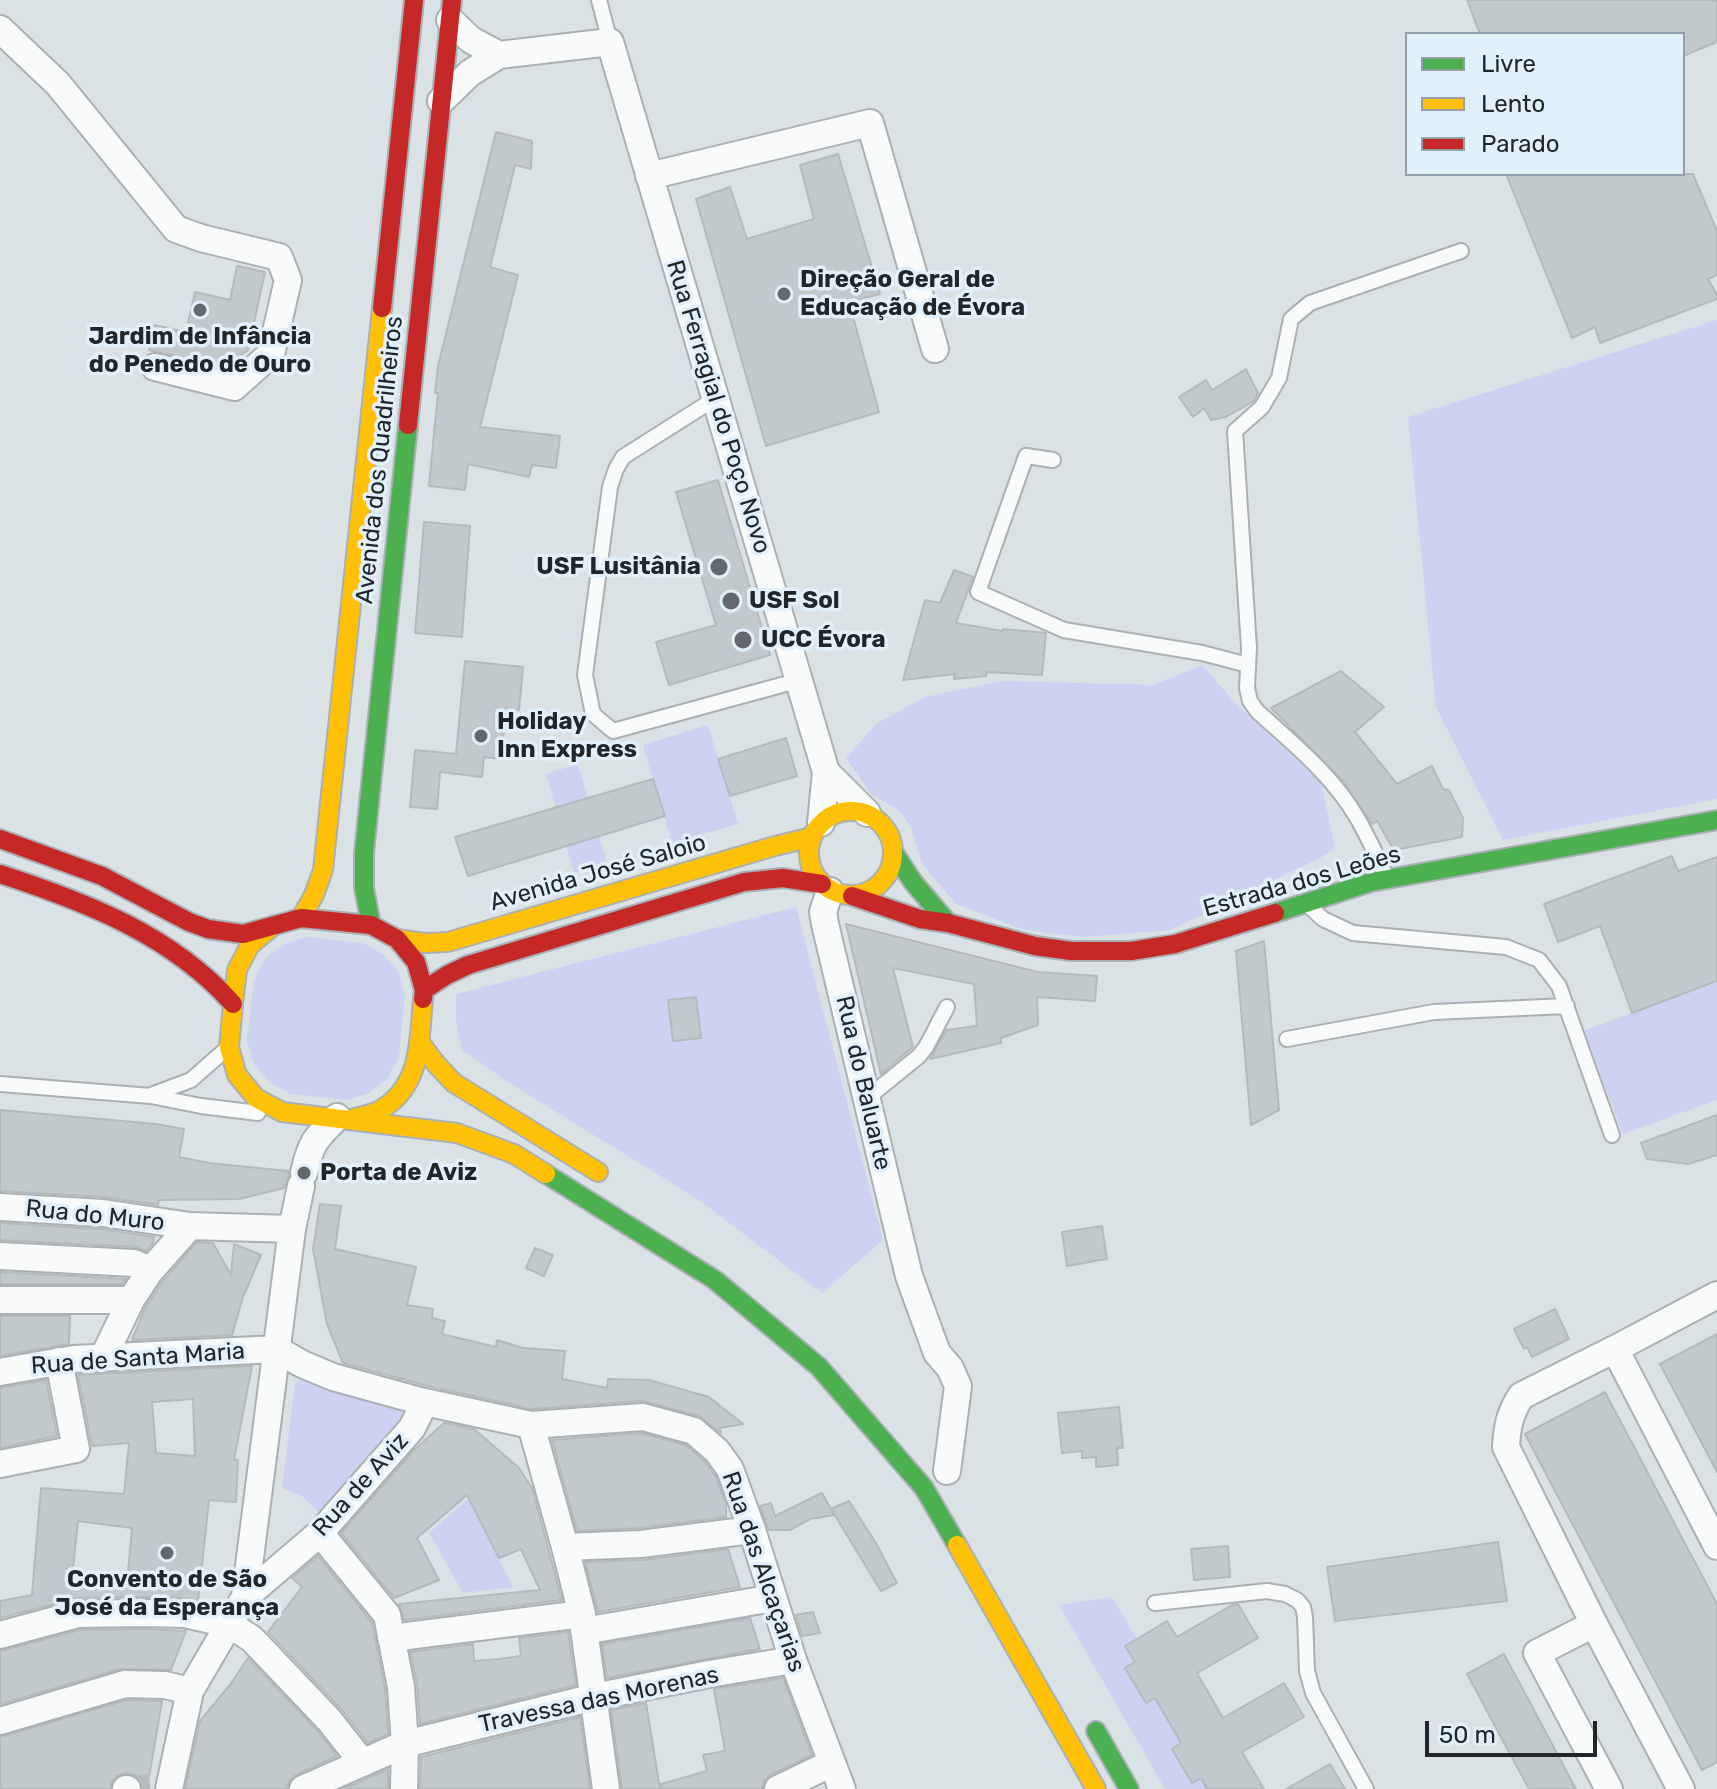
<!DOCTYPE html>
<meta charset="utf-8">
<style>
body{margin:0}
#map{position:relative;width:1717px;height:1789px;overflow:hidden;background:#dae2e6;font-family:Rubik,sans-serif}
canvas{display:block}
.legend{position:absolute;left:1405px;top:32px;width:280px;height:144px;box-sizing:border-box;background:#e1f0fa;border:2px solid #949fa7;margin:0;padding:10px 14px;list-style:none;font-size:24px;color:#21262a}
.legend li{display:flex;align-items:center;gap:16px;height:40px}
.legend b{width:40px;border:2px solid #949fa7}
.scale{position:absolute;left:1425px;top:1721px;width:172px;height:36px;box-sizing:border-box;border:4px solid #21262a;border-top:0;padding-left:10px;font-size:24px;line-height:28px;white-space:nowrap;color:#21262a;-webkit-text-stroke:6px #e1f0fa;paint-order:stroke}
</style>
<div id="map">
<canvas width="1717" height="1789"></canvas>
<ul class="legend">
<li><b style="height:10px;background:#4caf50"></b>Livre</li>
<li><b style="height:10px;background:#ffc107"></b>Lento</li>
<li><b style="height:10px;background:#c62828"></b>Parado</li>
</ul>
<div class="scale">50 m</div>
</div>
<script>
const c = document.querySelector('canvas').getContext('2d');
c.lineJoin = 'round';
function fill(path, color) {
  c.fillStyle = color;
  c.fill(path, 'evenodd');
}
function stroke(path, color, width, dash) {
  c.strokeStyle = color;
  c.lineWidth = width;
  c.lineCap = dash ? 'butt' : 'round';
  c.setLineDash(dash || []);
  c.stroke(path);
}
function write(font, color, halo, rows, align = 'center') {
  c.font = font + ' Rubik,sans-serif';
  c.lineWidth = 7;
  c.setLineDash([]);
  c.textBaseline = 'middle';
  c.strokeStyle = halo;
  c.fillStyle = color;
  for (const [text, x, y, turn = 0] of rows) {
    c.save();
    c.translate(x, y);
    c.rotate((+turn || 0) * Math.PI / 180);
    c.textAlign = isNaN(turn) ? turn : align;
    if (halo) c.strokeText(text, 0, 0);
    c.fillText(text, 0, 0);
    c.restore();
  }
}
const green = new Path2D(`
 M 1717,320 L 1717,799 L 1503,840 L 1436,707 L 1408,417 Z
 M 1202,665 L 1238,706 L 1321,782 L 1335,848 L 1322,857 L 1170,930 L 1083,937 L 1024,930 L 956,904 L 922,864 L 910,825 L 897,809 L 871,794 L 846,758 L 876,724 L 925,697 L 1002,681 L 1153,685 Z
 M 708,725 L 738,824 L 672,843 L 643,745 Z
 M 578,764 L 607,863 L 574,873 L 546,774 Z
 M 796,907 L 883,1240 L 822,1293 L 696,1198 L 506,1081 L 462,1050 L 456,1020 L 456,994 Z
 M 306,937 L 363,943 L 383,954 L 399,973 L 405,995 L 399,1057 L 388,1078 L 369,1093 L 347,1100 L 290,1094 L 270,1082 L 254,1064 L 247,1041 L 254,980 L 265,959 L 284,944 Z
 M 1717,981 L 1717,1100 L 1623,1134 L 1584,1031 Z
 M 300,1377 L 397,1403 L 403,1415 L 319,1512 L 302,1496 L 282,1488 L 295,1384 Z
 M 468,1499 L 513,1587 L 463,1593 L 429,1533 Z
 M 1112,1597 L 1137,1639 L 1125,1646 L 1135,1662 L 1125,1668 L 1146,1703 L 1155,1698 L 1181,1743 L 1172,1749 L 1192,1783 L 1201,1778 L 1207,1789 L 1165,1789 L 1059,1605 Z`);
const building = new Path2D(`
 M 1467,0 L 1717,0 L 1717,42 L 1683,56 L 1683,34 L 1480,34 Z
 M 496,132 L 532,141 L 531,169 L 515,165 L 490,267 L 518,275 L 480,427 L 560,436 L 556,468 L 532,465 L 529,477 L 468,464 L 465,490 L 429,486 L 438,393 L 435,393 L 438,366 Z
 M 838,154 L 880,294 L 849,302 L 879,412 L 766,446 L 696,199 L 730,187 L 747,239 L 814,219 L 800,165 Z
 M 1506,174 L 1693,174 L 1717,231 L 1717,275 L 1708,279 L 1717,295 L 1717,299 L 1600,343 L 1595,327 L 1572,338 Z
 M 237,266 L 265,272 L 248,350 L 223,367 L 149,350 L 154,325 L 186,332 L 195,292 L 230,300 Z
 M 1246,369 L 1258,393 L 1254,401 L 1226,417 L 1211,420 L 1204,408 L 1193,417 L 1179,397 L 1206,380 L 1212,390 Z
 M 718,480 L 770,655 L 669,685 L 656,642 L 716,625 L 676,492 Z
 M 424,522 L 470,526 L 462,637 L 415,633 Z
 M 954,570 L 973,577 L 956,623 L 1003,631 L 1003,629 L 1046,633 L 1042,675 L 987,672 L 986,676 L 954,679 L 955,674 L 903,680 L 925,600 L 940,603 Z
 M 465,661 L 523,667 L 519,710 L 506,708 L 501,759 L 484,757 L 482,777 L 440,772 L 437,809 L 410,807 L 415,750 L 456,754 Z
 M 1341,671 L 1384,707 L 1355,732 L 1397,784 L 1432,766 L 1443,789 L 1449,790 L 1463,818 L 1462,837 L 1394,850 L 1377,821 L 1372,824 L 1342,780 L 1271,708 Z
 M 786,738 L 797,776 L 730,796 L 718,759 Z
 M 653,779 L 665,816 L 468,876 L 455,837 Z
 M 1672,856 L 1678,871 L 1717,857 L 1717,981 L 1632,1013 L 1600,926 L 1558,942 L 1544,904 Z
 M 846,924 L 1038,972 L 1097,976 L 1095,1001 L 1037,997 L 1038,1025 L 1001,1038 L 1001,1043 L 930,1059 L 946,1030 L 977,1026 L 974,984 L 893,968 L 913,1047 L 881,1074 Z
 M 1264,941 L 1279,1110 L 1251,1125 L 1236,951 Z
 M 696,997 L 701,1038 L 673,1041 L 668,1000 Z
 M 0,1110 L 156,1124 L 184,1129 L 179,1157 L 209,1163 L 288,1171 L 289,1176 L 284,1188 L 239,1199 L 159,1200 L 158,1205 L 104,1197 L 0,1191 Z
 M 1717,1115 L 1717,1155 L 1688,1164 L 1647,1159 L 1641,1143 Z
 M 320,1204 L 341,1206 L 335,1249 L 416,1267 L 407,1305 L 433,1309 L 432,1318 L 445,1321 L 442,1334 L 496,1347 L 497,1340 L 523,1348 L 565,1351 L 562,1379 L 607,1388 L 608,1379 L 649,1380 L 709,1397 L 743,1424 L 720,1428 L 721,1433 L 699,1416 L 642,1401 L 532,1409 L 424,1385 L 343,1363 L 327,1324 L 313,1249 Z
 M 0,1223 L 101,1229 L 154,1237 L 153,1243 L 146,1251 L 135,1247 L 0,1240 Z
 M 1102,1226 L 1107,1259 L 1067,1266 L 1062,1232 Z
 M 197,1242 L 213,1243 L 231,1275 L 234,1244 L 261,1255 L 243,1297 L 232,1335 L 132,1340 L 145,1308 L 163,1281 Z
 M 535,1248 L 553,1255 L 544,1276 L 526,1268 Z
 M 0,1272 L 126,1279 L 122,1284 L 0,1284 Z
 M 1555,1309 L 1569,1339 L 1532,1357 L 1527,1347 L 1524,1349 L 1514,1329 Z
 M 0,1316 L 70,1316 L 69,1344 L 0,1356 Z
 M 1717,1334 L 1717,1472 L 1660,1364 Z
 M 252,1366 L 234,1460 L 238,1460 L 236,1502 L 209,1500 L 198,1601 L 186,1598 L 145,1597 L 78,1598 L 0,1618 L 0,1601 L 32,1595 L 41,1488 L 124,1494 L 129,1443 L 92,1446 L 78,1375 ZM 193,1399 L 195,1456 L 156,1453 L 152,1402 ZM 78,1521 L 132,1528 L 127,1583 L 72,1577 Z
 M 46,1380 L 57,1436 L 0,1448 L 0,1388 Z
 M 1605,1392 L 1717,1604 L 1717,1762 L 1702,1770 L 1525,1434 Z
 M 1119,1407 L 1123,1448 L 1117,1448 L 1118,1465 L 1096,1467 L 1096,1457 L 1082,1458 L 1082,1451 L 1062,1453 L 1058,1413 Z
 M 444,1423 L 474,1429 L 519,1468 L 532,1488 L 562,1600 L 404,1620 L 399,1604 L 540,1590 L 521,1549 L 499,1558 L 467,1495 L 417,1538 L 439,1580 L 394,1598 L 341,1533 L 414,1450 Z
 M 641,1433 L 686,1445 L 705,1462 L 716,1477 L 726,1504 L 726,1517 L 640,1528 L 577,1531 L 552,1440 Z
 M 822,1493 L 834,1515 L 810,1519 L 790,1530 L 769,1530 L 760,1506 L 771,1503 L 775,1516 Z
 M 849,1501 L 877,1545 L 897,1583 L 881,1591 L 831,1509 Z
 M 1498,1542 L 1507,1601 L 1335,1621 L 1327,1567 Z
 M 1228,1546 L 1230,1577 L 1194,1580 L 1191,1549 Z
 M 728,1549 L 740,1587 L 598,1612 L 585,1562 L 643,1560 Z
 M 318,1556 L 372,1622 L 385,1689 L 388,1734 L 368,1743 L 341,1709 L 268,1632 L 302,1587 L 292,1578 Z
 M 1238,1604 L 1258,1638 L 1197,1673 L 1223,1718 L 1284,1683 L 1304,1717 L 1242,1752 L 1264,1789 L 1207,1789 L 1201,1778 L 1192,1783 L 1172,1749 L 1181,1743 L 1155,1698 L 1146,1703 L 1125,1668 L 1135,1662 L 1125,1646 L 1167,1621 L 1177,1637 L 1232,1605 Z
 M 813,1612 L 820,1633 L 802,1636 L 796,1615 Z
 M 750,1618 L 760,1649 L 607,1678 L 602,1644 Z
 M 145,1629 L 186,1631 L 171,1670 L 121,1669 L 0,1704 L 0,1651 L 80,1630 Z
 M 568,1632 L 576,1685 L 420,1724 L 417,1684 L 410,1652 L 473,1644 L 474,1661 L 499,1659 L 521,1656 L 519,1638 Z
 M 1504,1654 L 1576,1789 L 1529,1789 L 1467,1674 Z
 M 248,1658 L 317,1730 L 337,1756 L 296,1775 L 290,1780 L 287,1789 L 185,1789 L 200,1721 L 229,1686 Z
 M 783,1678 L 812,1755 L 770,1775 L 764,1781 L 762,1789 L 662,1789 L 661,1784 L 707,1771 L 703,1755 L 725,1751 L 714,1689 Z
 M 127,1700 L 162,1701 L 147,1789 L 143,1789 L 141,1782 L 136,1776 L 127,1773 L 117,1776 L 112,1782 L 110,1789 L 0,1789 L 0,1737 Z
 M 646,1703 L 660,1789 L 622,1789 L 611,1710 Z
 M 580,1717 L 590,1789 L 420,1789 L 421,1757 Z
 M 1330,1764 L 1345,1789 L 1286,1789 Z
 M 388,1769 L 388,1789 L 343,1789 L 372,1776 Z`);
const streetTunnel = new Path2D(`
 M 127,1789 L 150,1787`);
const lane = new Path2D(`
 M 599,0 L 610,42
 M 716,398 L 623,457 L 616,469 L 610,487 L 585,675 L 593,714 L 613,731 L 800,680
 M 1053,460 L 1026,456 L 978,592 L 1064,630 L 1202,653 L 1248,665
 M 1387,878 C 1377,857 1368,836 1356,816 C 1331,774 1292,743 1257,711 L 1250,701 L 1247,688 L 1249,648 L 1235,431 L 1262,407 L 1279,378 L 1291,319 L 1310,303 L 1461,251
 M 1309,906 L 1323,919 L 1353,933 L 1506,947 L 1539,960 L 1559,986 L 1612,1135
 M 1287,1039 L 1434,1012 L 1567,1006
 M 0,1084 L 151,1096 L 201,1106 L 258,1113
 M 151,1095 L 191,1080 L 224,1051
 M 866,1099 L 919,1056 L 926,1047 L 947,1007
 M 1155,1603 L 1267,1591 L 1285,1594 L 1297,1600 L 1303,1607 L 1305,1617 L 1307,1671 L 1313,1693 L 1366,1789`);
const street = new Path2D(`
 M 450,20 L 471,40 L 499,55
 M 0,29 L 58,84 L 176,229 L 201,238 L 279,257 L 288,280 L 271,354 L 234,387 L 155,367
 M 441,101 L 470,73 L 499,55 L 610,42 L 826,772 L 821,823
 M 649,176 L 870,123 L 935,349
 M 826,772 L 867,813
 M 830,891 L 823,912 L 825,924 L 909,1276 L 937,1353 L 950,1368 L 958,1386 L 947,1471
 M 304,1173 C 311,1142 315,1139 337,1117
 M 0,1207 L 103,1213 L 190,1226 L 292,1229
 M 0,1256 L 134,1263 L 150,1271
 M 1717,1295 L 1615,1349 L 1717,1546
 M 0,1300 L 131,1300
 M 276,1349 L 302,1364 L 333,1377 L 420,1401 L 531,1425 L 643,1417 L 694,1431 L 717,1451 L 730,1469 L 752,1530 L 793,1660 L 842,1789
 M 1615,1349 L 1521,1396 C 1510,1413 1507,1427 1506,1447 L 1594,1624 L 1681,1789
 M 103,1358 L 131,1300 L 150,1271 L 190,1226
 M 0,1372 L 74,1359 L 276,1349
 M 531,1425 L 565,1547 L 582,1614 L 606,1789
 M 0,1464 L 76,1449 L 59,1361
 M 320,1533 L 387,1615 L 401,1687 L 405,1744 L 404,1789
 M 565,1547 L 641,1544 L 752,1530
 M 245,1597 L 292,1229 L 301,1186
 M 1594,1624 L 1537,1653 L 1609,1789
 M 584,1631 L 773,1598
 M 0,1635 L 78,1614 L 145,1613 L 185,1614 L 229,1624 L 252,1639 L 329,1720 L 363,1763
 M 391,1638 L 582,1614
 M 0,1721 L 125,1684 L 165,1685 L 190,1691
 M 126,1789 L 127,1789
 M 169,1789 L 190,1691 L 245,1597 L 320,1533 L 412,1428 L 419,1414 L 420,1401
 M 303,1789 L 405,1744 L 594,1697 L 709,1674 L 793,1660
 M 778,1789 L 832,1763`);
const fast = new Path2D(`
 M 894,853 L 913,882 L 948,923
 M 1275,913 L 1371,882 L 1717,820
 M 371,925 L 364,888 L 364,853 L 408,425
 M 546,1174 L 715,1280 L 819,1367 L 924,1488 L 957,1545
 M 1096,1731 L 1129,1789`);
const slow = new Path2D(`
 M809 853a42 42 0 1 1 84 0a42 42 0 1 1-84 0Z
 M 301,918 L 314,895 L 323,870 L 382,308
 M 273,926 L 250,945 L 237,970 L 233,1004 L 229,1047 L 237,1075 L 256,1098 L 282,1112 L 457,1133 L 514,1154 L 546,1174
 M 397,939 L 425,943 L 448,942 L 775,846 L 812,837
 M 419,1041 L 436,1064 L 454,1083 L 598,1172
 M 351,1119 C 361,1116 373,1115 382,1109 C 422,1084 419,1041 423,999
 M 957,1545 L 1096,1789`);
const jam = new Path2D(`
 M 382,308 L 414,0
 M 408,425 L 452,0
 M 0,839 L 102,876 L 189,922 L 208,929 L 243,934 L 301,918 L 371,925 L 397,939 L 416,962 L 424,990 L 423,999
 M 0,874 C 86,902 172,935 233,1004
 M 852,896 L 920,919 L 948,923 L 1035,946 L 1071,951 L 1131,951 L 1175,944 L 1275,913
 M 424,990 L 447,975 L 468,965 L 744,882 L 783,878 L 822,884`);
const markers = [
 [784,294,8,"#62686c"],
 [200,310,8,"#62686c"],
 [719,567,10,"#62686c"],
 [731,601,10,"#62686c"],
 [743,640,10,"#62686c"],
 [481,736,8,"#62686c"],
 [304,1173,8,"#62686c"],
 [167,1553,8,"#62686c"]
];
const poiNames = [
 ["Direção Geral de",800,280],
 ["Educação de Évora",800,308],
 ["Jardim de Infância",200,337,"center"],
 ["do Penedo de Ouro",200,365,"center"],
 ["USF Lusitânia",701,567,"right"],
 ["USF Sol",749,601],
 ["UCC Évora",761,640],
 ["Holiday",497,722],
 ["Inn Express",497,750],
 ["Porta de Aviz",320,1173],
 ["Convento de São",167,1580,"center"],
 ["José da Esperança",167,1608,"center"]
];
const streetNames = [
 ["Rua Ferragial do Poço Novo",718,407,73],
 ["Avenida dos Quadrilheiros",380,460,-84],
 ["Avenida José Saloio",598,873,-16],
 ["Estrada dos Leões",1302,882,-16],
 ["Rua do Baluarte",863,1083,77],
 ["Rua do Muro",95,1216,6],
 ["Rua de Santa Maria",138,1359,-4],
 ["Rua de Aviz",361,1485,-48],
 ["Rua das Alcaçarias",763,1572,71],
 ["Travessa das Morenas",599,1700,-12]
];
fill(green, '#ced2f2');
fill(building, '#c2c9cc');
stroke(building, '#b3babc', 2);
stroke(streetTunnel, '#b5bcc0', 26, [26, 13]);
stroke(lane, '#aab0b4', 18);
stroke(street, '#aab0b4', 30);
stroke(fast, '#aab0b4', 22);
stroke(slow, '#aab0b4', 22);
stroke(jam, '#aab0b4', 22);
stroke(lane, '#f9fbfb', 14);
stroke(street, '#f9fbfb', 26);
stroke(fast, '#4caf50', 18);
stroke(slow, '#ffc107', 18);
stroke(jam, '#c62828', 18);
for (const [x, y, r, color] of markers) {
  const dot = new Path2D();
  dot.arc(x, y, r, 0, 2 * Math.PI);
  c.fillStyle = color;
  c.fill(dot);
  stroke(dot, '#e1f0fa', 3);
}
write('bold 24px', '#21262a', '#e1f0fa', poiNames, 'left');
write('24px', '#21262a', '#e1f0fa', streetNames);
</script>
